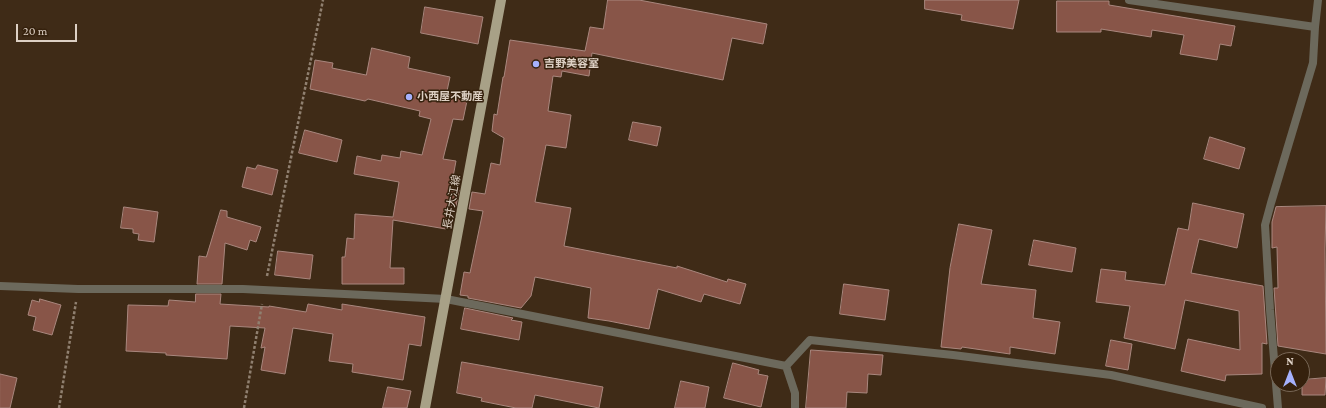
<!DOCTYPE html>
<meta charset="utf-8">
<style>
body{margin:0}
#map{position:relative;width:1326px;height:408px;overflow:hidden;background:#3f2b17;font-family:"Crimson Pro",serif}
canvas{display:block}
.north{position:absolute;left:1270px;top:352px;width:40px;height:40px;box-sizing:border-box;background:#35210d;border:1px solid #786756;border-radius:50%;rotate:0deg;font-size:11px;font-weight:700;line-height:16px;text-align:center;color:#ddd0c4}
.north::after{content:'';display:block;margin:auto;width:14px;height:18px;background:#a6b1fc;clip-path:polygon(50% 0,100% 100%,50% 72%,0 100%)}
.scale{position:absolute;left:16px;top:24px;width:61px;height:18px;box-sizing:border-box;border:2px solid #ddd0c4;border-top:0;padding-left:5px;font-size:12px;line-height:14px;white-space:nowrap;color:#ddd0c4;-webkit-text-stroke:3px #35210d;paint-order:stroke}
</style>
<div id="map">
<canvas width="1326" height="408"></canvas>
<div class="north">N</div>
<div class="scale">20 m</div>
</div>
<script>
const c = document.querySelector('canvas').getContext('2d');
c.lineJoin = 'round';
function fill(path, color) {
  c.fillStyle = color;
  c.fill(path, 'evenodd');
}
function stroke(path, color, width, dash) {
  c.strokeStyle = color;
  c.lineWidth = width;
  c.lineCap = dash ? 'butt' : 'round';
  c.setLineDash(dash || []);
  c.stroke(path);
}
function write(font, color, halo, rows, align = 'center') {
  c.font = font + ' "Crimson Pro","Noto Sans JP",serif';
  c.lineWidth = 3;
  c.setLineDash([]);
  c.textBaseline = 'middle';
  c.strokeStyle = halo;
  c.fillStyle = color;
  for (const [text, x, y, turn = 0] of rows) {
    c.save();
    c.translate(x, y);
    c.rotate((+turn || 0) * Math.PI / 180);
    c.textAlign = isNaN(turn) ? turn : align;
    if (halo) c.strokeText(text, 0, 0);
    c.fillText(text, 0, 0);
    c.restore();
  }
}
const building = new Path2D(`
 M 608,0 L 639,0 L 767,24 L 763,44 L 732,38 L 723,80 L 592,53 L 589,76 L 562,71 L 561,77 L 553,76 L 548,111 L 571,115 L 566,148 L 546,145 L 535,202 L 571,208 L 564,246 L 677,268 L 677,266 L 727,282 L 728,279 L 746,284 L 740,304 L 704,294 L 701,302 L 658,289 L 649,329 L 609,321 L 588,318 L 591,288 L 535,277 L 531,296 L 521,308 L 468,298 L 468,296 L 460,295 L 464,272 L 470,273 L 483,211 L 469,209 L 472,192 L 485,194 L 491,163 L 500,165 L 504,138 L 492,131 L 494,114 L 497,115 L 503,77 L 504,77 L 510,40 L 585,51 L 590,27 L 603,29 Z
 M 925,0 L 1019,0 L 1013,29 L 961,20 L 962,15 L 925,9 Z
 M 1057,1 L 1109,1 L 1109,5 L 1235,26 L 1231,46 L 1220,44 L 1217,60 L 1180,54 L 1184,35 L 1152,30 L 1151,37 L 1101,29 L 1101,32 L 1057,32 Z
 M 425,7 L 483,17 L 478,44 L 421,33 Z
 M 372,48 L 410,57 L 408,68 L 450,77 L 447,91 L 468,96 L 463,120 L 453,119 L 443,159 L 456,161 L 451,188 L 459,190 L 456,206 L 450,205 L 446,229 L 393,220 L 390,268 L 404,268 L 404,284 L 342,284 L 342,257 L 345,257 L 347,238 L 354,239 L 355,214 L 393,217 L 399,182 L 354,174 L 357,156 L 381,161 L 382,155 L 400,158 L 401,151 L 422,155 L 431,119 L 419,116 L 420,111 L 368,99 L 365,101 L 310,89 L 315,60 L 333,63 L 332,68 L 366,75 Z
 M 633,122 L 661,127 L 657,146 L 629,140 Z
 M 305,130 L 342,140 L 337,162 L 299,153 Z
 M 1210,137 L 1245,148 L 1239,169 L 1204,159 Z
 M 258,165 L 278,170 L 272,195 L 242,187 L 247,167 L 255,169 Z
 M 1193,203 L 1244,214 L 1237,248 L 1199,239 L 1191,273 L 1263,286 L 1267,344 L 1262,343 L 1262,374 L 1226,375 L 1225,381 L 1181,371 L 1188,339 L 1240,350 L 1239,311 L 1185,300 L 1175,349 L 1124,338 L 1130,306 L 1096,302 L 1101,269 L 1126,272 L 1125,280 L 1165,285 L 1178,228 L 1188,230 Z
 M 1326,206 L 1325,249 L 1326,354 L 1278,346 L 1274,288 L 1278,288 L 1277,247 L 1272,248 L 1272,222 L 1276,207 Z
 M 124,207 L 158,212 L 154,242 L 138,240 L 139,234 L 133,233 L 133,229 L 121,228 Z
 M 221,210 L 227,211 L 227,217 L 261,227 L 256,242 L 250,240 L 247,250 L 225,243 L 222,284 L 197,284 L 199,256 L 206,257 Z
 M 959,224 L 992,230 L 981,284 L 1036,290 L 1033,318 L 1060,322 L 1055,354 L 1010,347 L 1010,354 L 962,347 L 961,349 L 941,347 L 950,268 Z
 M 1034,240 L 1076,248 L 1072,272 L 1029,265 Z
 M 278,251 L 313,255 L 310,279 L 275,275 Z
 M 844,284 L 889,290 L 885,320 L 840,314 Z
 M 196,294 L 221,294 L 220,304 L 269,307 L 269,306 L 306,312 L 308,304 L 342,310 L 342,304 L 425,317 L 421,346 L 409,344 L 403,380 L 352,372 L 353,364 L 329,361 L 333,334 L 293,328 L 285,374 L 261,370 L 265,347 L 261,348 L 265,328 L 230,326 L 227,359 L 166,355 L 166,353 L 126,351 L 128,305 L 168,306 L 169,300 L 195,302 Z
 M 40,299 L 61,305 L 52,335 L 33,330 L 36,317 L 28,315 L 32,300 L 39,302 Z
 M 465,308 L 513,318 L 511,320 L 522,322 L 519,340 L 461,329 Z
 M 1111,340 L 1132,344 L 1128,370 L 1106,366 Z
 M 811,350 L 883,355 L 881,375 L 868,374 L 867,393 L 847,392 L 846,408 L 806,408 Z
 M 462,362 L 603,387 L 599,408 L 535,395 L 532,408 L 516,408 L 481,401 L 482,398 L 457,393 Z
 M 733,363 L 759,370 L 758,374 L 768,376 L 761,407 L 724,398 Z
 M 0,374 L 17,378 L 10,408 L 0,408 Z
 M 1326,378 L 1325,395 L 1302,395 L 1302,380 Z
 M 681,381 L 709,387 L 705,408 L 675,408 Z
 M 388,387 L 411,391 L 407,408 L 383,408 Z`);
const path = new Path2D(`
 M 267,276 L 323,0
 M 59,408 L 76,302
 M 244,408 L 262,304`);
const service = new Path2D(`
 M 1129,0 L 1315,27
 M 446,299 L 786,366 L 810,340 L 953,355 L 1111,375 L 1262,408
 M 786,366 L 795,393 L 795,408
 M 1278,408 L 1270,310 L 1265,225 L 1271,203 L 1313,63 L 1315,27 L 1318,0`);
const minor = new Path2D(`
 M 0,286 L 78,289 L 243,289 L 446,299`);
const primary = new Path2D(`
 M 425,408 L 501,0`);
const markers = [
 [536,64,4,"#a6b1fc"],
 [409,97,4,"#a6b1fc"]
];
const poiNames = [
 ["吉野美容室",544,64],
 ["小西屋不動産",417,97]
];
const streetNames = [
 ["長井大江線",452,202,-80]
];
fill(building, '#885548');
stroke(building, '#a9877e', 1);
stroke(path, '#908070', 2.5, [3, 2]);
stroke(service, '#6c695c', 8);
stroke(minor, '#6c695c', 8);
stroke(primary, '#a8a187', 10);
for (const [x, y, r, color] of markers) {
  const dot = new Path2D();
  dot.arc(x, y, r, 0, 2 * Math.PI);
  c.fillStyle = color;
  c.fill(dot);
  stroke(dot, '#35210d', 1.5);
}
write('bold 11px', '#ddd0c4', '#35210d', poiNames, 'left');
write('11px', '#ddd0c4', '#35210d', streetNames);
</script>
